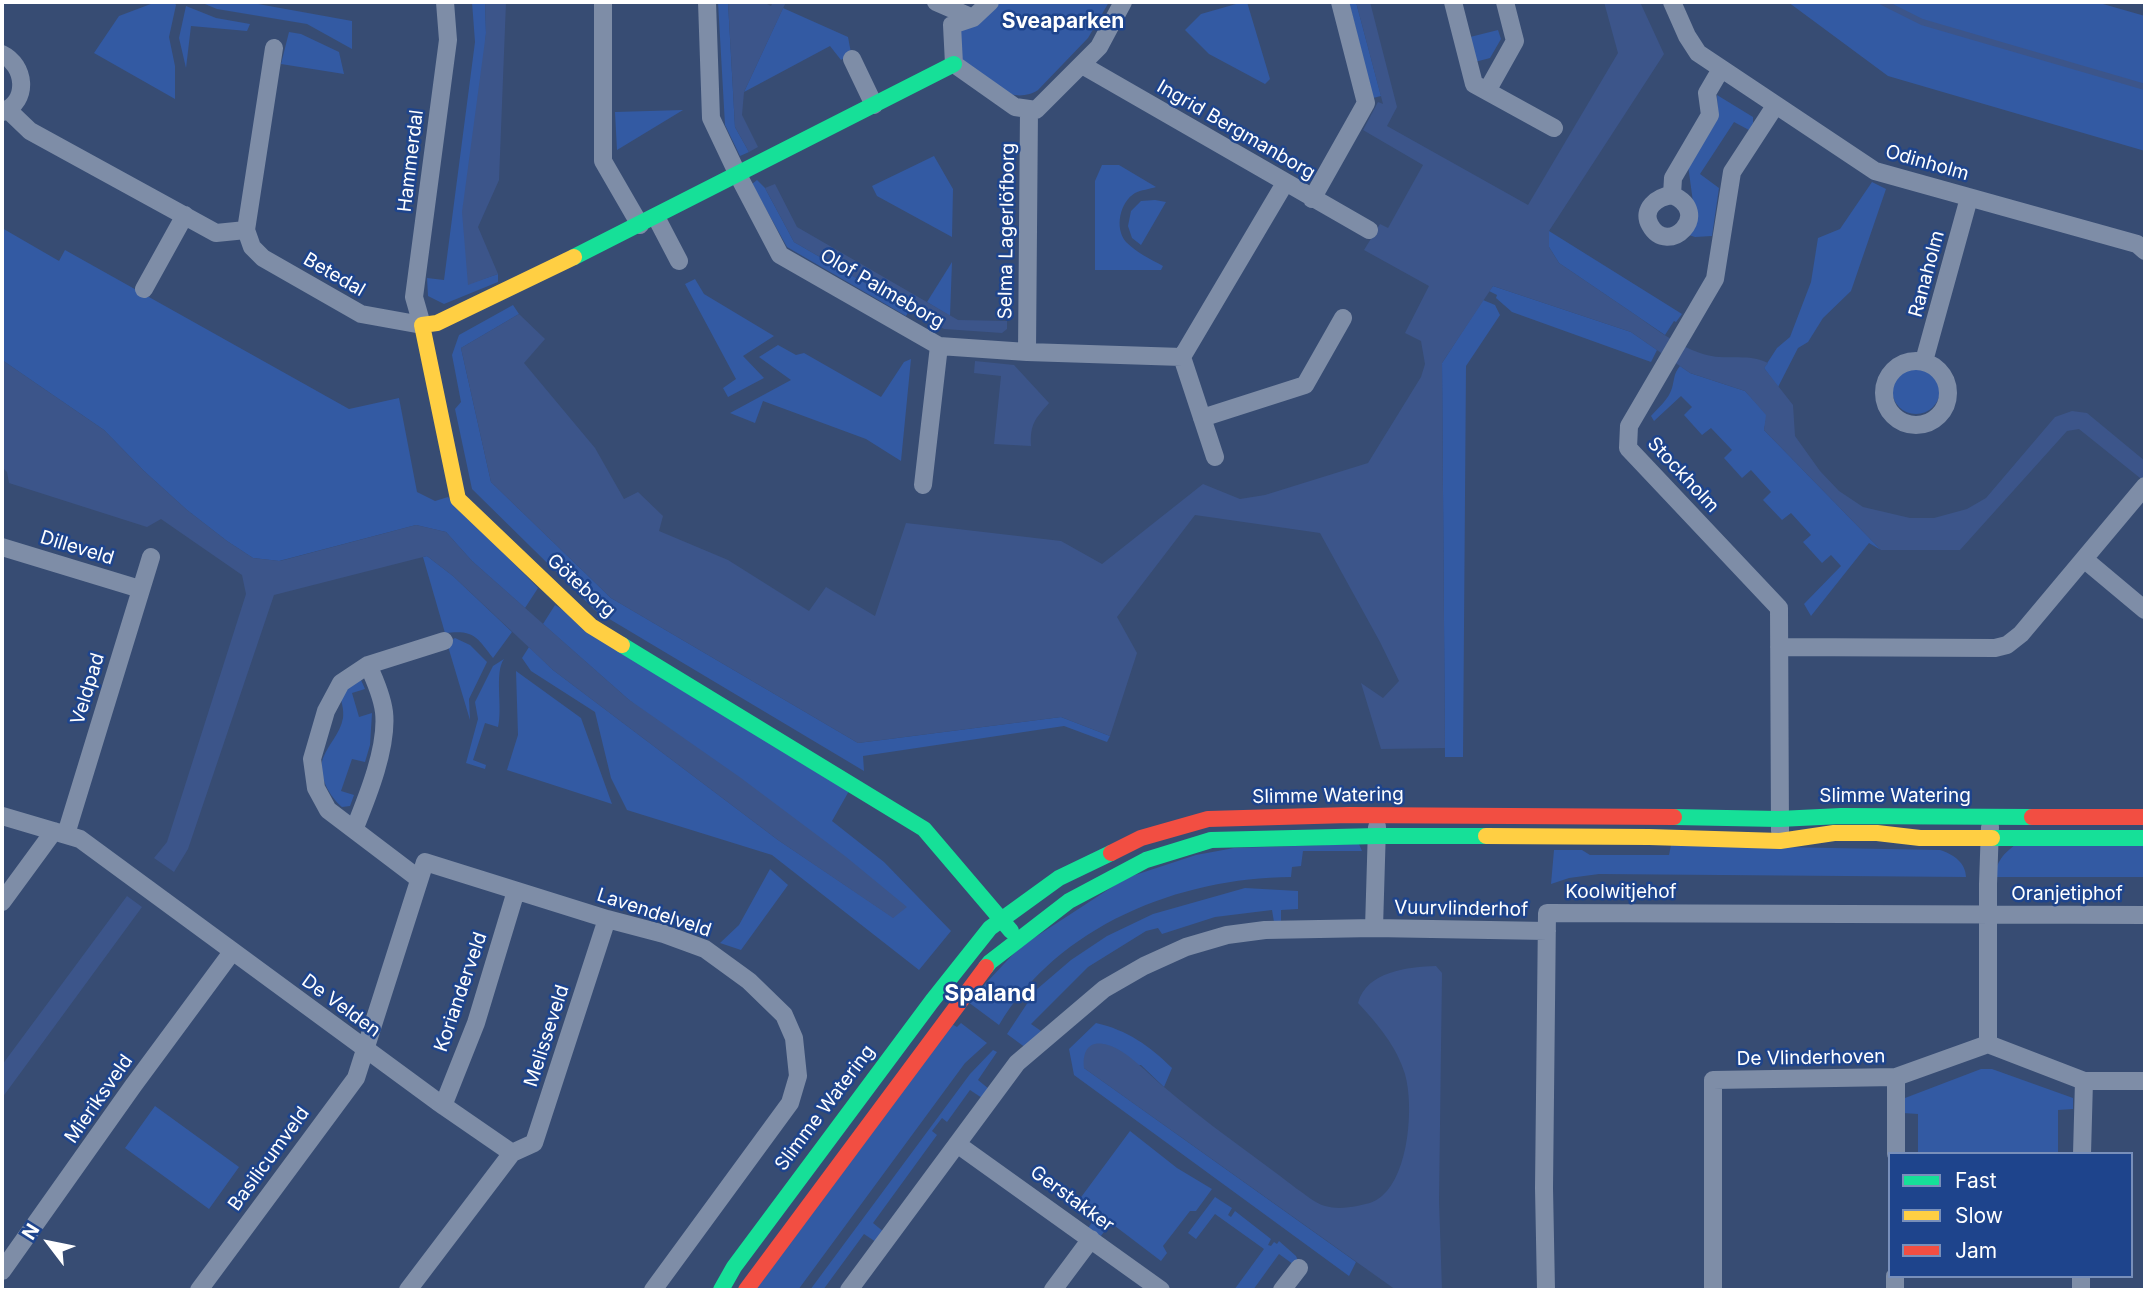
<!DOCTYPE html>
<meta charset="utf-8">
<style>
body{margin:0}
#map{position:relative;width:2147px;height:1292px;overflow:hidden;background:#374c73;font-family:Inter,sans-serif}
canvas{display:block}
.frame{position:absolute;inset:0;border:4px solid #fff;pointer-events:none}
.legend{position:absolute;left:1888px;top:1152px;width:245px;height:126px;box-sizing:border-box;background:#1e448c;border:2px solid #788fba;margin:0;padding:9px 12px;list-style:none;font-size:21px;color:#fff}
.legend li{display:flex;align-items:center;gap:14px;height:35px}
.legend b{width:35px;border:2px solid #788fba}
.north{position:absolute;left:14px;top:1208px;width:70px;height:70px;-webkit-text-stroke:5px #1e448c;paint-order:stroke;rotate:302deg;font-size:19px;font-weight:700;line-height:28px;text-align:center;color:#fff}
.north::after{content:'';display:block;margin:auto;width:24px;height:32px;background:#fff;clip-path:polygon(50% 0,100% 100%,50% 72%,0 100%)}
</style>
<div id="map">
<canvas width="2147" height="1292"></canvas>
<div class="frame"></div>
<ul class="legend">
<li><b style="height:9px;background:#16e098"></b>Fast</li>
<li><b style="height:9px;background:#ffcf43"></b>Slow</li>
<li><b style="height:9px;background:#f24e42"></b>Jam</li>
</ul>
<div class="north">N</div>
</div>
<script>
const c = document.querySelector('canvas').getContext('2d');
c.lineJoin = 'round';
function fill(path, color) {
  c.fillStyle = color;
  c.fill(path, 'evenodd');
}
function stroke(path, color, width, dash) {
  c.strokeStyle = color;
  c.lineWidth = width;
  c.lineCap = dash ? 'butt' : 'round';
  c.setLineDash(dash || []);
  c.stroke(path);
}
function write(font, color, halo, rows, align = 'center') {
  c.font = font + ' Inter,sans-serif';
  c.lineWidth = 5;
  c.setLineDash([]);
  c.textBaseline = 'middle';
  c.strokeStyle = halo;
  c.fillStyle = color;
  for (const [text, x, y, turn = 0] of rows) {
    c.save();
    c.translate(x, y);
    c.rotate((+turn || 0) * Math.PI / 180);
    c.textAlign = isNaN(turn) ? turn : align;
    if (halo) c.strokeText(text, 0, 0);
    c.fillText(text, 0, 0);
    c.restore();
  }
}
const green = new Path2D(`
 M 156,2 L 174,2 L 176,5 L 169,37 L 175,66 L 175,99 L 94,53 L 119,16 Z
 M 200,2 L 247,2 L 352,21 L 352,49 L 307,24 L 217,9 Z
 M 472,2 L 485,2 L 486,33 L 468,284 L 498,274 L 498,282 L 444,304 L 428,296 L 427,278 L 444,280 L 475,42 Z
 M 718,2 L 728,2 L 735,127 L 749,152 L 740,156 L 725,125 Z
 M 1000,2 L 1109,2 L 1088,38 L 1038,90 C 1031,95 1019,97 1011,94 C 995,88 967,65 955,54 L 959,31 L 981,21 Z
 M 1243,2 L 1247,2 L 1270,79 L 1265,84 L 1209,54 L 1185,30 L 1201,14 Z
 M 1349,2 L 1356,2 L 1381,96 L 1373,98 Z
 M 1788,2 L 2096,2 L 2145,16 L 2145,151 L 1888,76 Z
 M 186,6 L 216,18 L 250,24 L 247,31 L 191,26 L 186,68 L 179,38 Z
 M 783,8 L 848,37 L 851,53 L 841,60 L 830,46 L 744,92 Z
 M 1498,30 L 1501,39 L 1490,58 L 1475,62 L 1470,37 Z
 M 289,32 L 301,34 L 339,52 L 344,74 L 281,64 Z
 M 1717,95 L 1753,117 L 1753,123 L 1749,130 L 1734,122 L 1700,174 L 1719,188 L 1712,236 L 1695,237 L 1686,234 L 1695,217 L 1688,165 L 1718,115 Z
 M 683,110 L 617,150 L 615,112 Z
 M 934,156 L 953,189 L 952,237 L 877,196 L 872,186 Z
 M 1102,165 L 1119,165 L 1156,187 C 1150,189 1141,190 1135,193 C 1120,202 1114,228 1126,242 C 1136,252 1150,259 1163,266 L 1161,270 L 1095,270 L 1095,181 Z
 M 757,180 L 765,188 L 794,242 L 910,309 L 906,316 L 787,247 L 752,184 Z
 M 1872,182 L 1886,189 L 1851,291 L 1823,318 L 1808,342 L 1798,348 L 1778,387 L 1764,368 L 1777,348 L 1790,337 L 1811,282 L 1818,238 L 1840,229 Z
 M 1155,200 L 1166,202 L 1141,245 L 1132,238 L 1128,226 L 1131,211 L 1141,201 Z
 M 2,228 L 59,261 L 65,250 L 349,409 L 399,398 L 417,492 L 435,501 L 448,497 L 538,588 L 525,608 L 472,561 L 446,532 L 416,525 L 279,561 L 253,558 L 227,541 L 187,510 L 144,471 L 104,430 L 2,360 Z
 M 1549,231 L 1682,314 L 1676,322 L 1674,321 L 1665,335 L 1559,263 L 1549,247 Z
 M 952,262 L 950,316 L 927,302 Z
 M 695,279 L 704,294 L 774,336 L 743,356 L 764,378 L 728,397 L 723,388 L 736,379 L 685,284 Z
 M 1493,286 L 1631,332 L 1657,350 L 1651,362 L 1512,312 L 1496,298 L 1497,295 L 1489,291 Z
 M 1483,300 L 1495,305 L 1500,315 L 1466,366 L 1463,757 L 1445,757 L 1442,363 Z
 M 513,305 L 519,314 L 461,348 L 491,482 L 611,598 L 858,743 L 1061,717 L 1110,736 L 1107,742 L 1064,726 L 863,756 L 864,771 L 596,611 L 472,489 L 455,409 L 461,402 L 452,355 L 459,335 Z
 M 778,345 L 796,355 L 804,353 L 881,397 L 904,362 L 911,359 L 901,461 L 866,439 L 763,401 L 755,423 L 730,413 L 791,380 L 759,357 Z
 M 1680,366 L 1690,373 L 1745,391 L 1767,415 L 1764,430 L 1881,550 L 1869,543 L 1811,616 L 1804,604 L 1841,566 L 1831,555 L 1822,563 L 1803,542 L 1811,535 L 1791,513 L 1782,520 L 1763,500 L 1771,492 L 1751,470 L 1742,478 L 1724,458 L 1732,450 L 1711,428 L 1702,435 L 1684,415 L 1692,407 L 1681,396 L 1654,421 L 1651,416 C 1658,408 1669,399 1672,388 C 1675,378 1673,375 1680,366 Z
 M1892 390a24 24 0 1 1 48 0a24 24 0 1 1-48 0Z
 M 427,556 L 453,576 L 512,632 L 493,658 C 476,636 474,630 445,633 L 423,557 Z
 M 555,605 L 849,791 L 832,821 L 884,862 L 951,931 L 919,970 L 772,855 L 627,810 L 611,778 L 595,712 L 531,671 L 522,658 L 529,647 L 553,670 L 778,840 L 894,918 L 628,699 L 543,624 Z
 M 455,638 L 470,645 L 487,662 L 469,699 L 470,720 L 447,643 Z
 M 504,659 C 494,672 503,708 498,727 L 485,723 L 473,760 L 486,765 L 485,769 L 466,763 L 478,719 L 475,702 L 493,666 Z
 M 516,671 L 581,718 L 612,804 L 507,770 L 518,735 Z
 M 361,680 L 365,689 L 352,693 L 359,717 L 372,713 L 370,745 L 365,762 L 352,759 L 341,791 L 354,795 L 350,806 L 342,807 C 330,797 317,775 323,758 C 329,743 340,734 343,718 C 344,711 342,703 340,696 L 349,682 Z
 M 1359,844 L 1362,851 L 1303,851 L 1301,866 L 1292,867 L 1291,877 C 1179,878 1059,925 999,1025 L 968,1002 L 1020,947 L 1126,878 L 1196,855 L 1234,848 Z
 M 2016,844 L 2145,845 L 2145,877 L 1994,877 C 1997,861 2003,854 2016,844 Z
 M 1671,845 L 1940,850 C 1953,854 1966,863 1966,877 L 1599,874 L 1569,878 L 1551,884 L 1554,850 L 1582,850 L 1590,855 L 1669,855 Z
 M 770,869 L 788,885 L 741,950 L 720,943 L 739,925 Z
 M 1245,888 L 1298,891 L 1298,909 L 1281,910 L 1281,923 L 1274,922 L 1272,910 L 1215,917 L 1162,934 L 1158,928 L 1146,931 L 1088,967 L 1031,1024 L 1044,1033 L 1026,1048 L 1007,1034 L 1036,990 L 1071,960 L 1107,936 L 1153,914 Z
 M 950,1023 L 957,1027 L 961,1023 L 987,1043 L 965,1063 L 798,1290 L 754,1290 Z
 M 1096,1023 C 1127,1030 1150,1046 1172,1068 L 1164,1087 L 1141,1065 L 1084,1068 L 1356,1262 L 1349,1276 L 1074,1075 L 1069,1049 Z
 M 993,1050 L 997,1052 L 978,1080 L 989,1089 L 982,1098 L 970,1090 L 947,1122 L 942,1118 L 932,1131 L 937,1135 L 873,1223 L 884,1232 L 876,1242 L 864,1234 L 823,1290 L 810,1290 L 970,1074 Z
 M 1981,1069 L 1992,1069 L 2073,1098 L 2073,1109 L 2058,1110 L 2058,1154 L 1918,1154 L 1918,1114 L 1903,1113 L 1905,1098 Z
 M 155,1106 L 239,1167 L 209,1209 L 125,1148 Z
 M 1130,1131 L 1177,1168 L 1212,1189 L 1196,1211 L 1190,1211 L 1163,1246 L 1167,1253 L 1161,1261 L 1111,1223 L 1100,1237 L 1088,1228 L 1098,1214 L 1079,1200 Z
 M 1215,1197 L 1232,1208 L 1228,1215 L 1231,1217 L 1235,1211 L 1271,1239 L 1268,1245 L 1271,1246 L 1274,1242 L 1277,1244 L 1279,1241 L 1296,1256 L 1299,1263 L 1297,1267 L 1279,1254 L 1253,1290 L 1234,1290 L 1264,1249 L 1215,1214 L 1196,1239 L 1188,1233 Z`);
const water = new Path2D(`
 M 485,2 L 506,2 L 499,180 L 478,227 L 498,274 L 468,285 L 462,212 L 486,33 Z
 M 728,2 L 763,2 L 771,6 L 773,2 L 786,2 L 744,92 L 742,115 L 758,147 L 749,152 L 735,127 Z
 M 1356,2 L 1370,2 L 1397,107 L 1387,126 L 1528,205 L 1618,53 L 1604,2 L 1640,2 L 1664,54 L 1549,231 L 1549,247 L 1559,263 C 1586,281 1613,300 1640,318 C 1658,331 1679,346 1700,353 C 1723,362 1746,352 1768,363 L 1764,368 L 1793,405 L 1795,436 L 1820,471 L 1839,491 L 1863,507 L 1910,518 L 1934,518 L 1967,509 L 1986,498 L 2055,417 L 2072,411 L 2087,413 L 2145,461 L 2145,482 L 2079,429 L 2067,431 L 1960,550 L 1881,550 L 1764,430 L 1766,415 L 1745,391 L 1690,373 L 1631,332 L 1493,286 L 1442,363 L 1445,748 L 1381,749 L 1361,683 L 1383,698 L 1399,681 L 1380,642 L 1320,533 L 1195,515 L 1117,617 L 1137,653 L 1110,736 L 1061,717 L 858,743 L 611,598 L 491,482 L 461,348 L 519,314 L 545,339 L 524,363 L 595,448 L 624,499 L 638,492 L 663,516 L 659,531 L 728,560 L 809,611 L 826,587 L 875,616 L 906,523 L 1061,541 L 1102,564 L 1203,484 L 1240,499 L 1265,495 L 1368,463 L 1421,377 L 1425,364 L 1421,341 L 1405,333 L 1429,286 L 1364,250 L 1380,224 L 1388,228 L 1423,165 L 1363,130 L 1378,102 L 1383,104 Z
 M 775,184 L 797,227 L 958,320 L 1007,321 L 1007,329 L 1002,333 L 944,329 L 794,242 L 765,188 Z
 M 2,360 L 104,430 L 144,471 L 187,510 L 227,541 L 253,558 L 280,561 L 416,525 L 446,532 L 472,561 L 628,699 L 741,778 L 845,856 L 907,907 L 893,918 L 778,840 L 553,670 L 453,576 L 427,556 L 274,595 L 188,849 L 174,872 L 154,858 L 167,842 L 246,594 L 242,575 L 161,519 L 147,527 L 9,483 L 7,472 L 2,467 Z
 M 975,361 L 1014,365 L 1049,403 C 1035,419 1030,424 1031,446 L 994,444 L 1001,376 L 974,373 Z
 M 127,896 L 142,907 L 2,1098 L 2,1065 Z
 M 1436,966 L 1442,973 L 1439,1201 L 1442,1290 L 1396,1290 L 1084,1068 C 1082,1051 1089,1039 1108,1045 C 1128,1051 1148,1074 1164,1087 C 1206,1123 1253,1155 1297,1189 C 1306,1195 1315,1203 1325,1206 C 1335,1209 1347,1208 1357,1206 C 1366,1204 1374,1203 1382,1196 C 1409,1173 1414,1106 1405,1074 C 1397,1047 1377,1023 1358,1003 C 1367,971 1408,967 1436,966 Z`);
const stream = new Path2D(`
 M 1882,2 L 1922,22 L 2145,87`);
const street = new Path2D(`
 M 603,2 L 603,161 L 640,225
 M 707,2 L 711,118 L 738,175 L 780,255 L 939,346 L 1027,352 L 1182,357 L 1215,457
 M 936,2 L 973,18
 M 990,2 L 973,18 L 952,25 L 954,64 L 1015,107 L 1036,110 L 1099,47 L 1123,2
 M 1453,2 L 1474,84 L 1554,128
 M 1672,2 L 1687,36 L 1698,53 L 1875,171 L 2137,244 L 2145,251
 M 274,48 L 246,230 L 252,247 L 263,258 L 361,314 L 422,325 L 414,297 L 448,40 L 445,2
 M 2,54 C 25,65 30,101 2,112
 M 852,59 L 874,105
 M 1082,65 L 1369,230
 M 1487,91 L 1515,41 L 1505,2
 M 1775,106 L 1732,172 L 1715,279 L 1629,426 L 1628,448 L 1779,608 L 1780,831
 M 7,109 L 30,131 L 216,233 L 246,230
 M 1672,195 C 1714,213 1668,258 1650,225 C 1641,209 1657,197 1672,195 L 1673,178 L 1710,115 L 1707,93 L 1721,69
 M 1312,199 L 1366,103 L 1340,2
 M 656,217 L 679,261
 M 144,289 L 185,215
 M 1027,352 L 1029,109
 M 1182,357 L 1285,183
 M1884 393a32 32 0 1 1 64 0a32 32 0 1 1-64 0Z
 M 1924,361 L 1969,198
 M 1202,418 L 1305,385 L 1343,318
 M 923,485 L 939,346
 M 2,547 L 140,589
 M 2084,559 L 2145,610
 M 1779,647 L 1995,648 L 2007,645 L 2021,634 L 2145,486
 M 2,816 L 80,839 L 438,1102 L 512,1153 L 408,1290
 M 354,830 C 367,798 388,747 384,712 C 382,696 375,680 368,665
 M 66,834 L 151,557
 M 419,879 L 328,810 L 316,788 L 312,759 L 326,711 L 341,683 L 368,665 L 444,641
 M 2,902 L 54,831
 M 1374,928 L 1377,827
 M 1988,1044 L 1988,884 L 1990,827
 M 443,1106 L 476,1023 L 516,891
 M 957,1144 L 1161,1290
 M 512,1153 L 534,1143 L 607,919
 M 1896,1154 L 1896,1077
 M 2082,1154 L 2084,1081
 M 2,1271 L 133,1086 L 232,952
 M 199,1290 L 356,1078 L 425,862 L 607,919 L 664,934 L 705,949 L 749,981 L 784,1015 L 794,1038 L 798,1076 L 790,1103 L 653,1290
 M 849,1290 L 1017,1063 L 1104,989 L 1144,966 L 1186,947 L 1227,935 L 1265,930 L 1374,928 L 1547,931
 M 1053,1290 L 1091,1239
 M 1282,1290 L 1299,1268
 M 1546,1290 L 1544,1188 L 1547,913 L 2145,915
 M 1713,1290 L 1713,1080 L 1896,1077 L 1988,1044 L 2084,1081 L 2145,1081
 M 1895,1290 L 1895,1276
 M 2081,1290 L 2081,1276`);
const fast = new Path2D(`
 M 574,257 L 954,64
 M 622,645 L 924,829 L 1011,931
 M 1674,817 L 1779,819 L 1841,816 L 2032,817
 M 1992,838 L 2145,838
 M 986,967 L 990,962 L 1069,901 L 1146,860 L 1211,840 L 1377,836 L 1486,836
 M 721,1290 L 734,1267 L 932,1001 L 990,928 L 1059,878 L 1111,853`);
const slow = new Path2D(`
 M 574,257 L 437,323 L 422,325 L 458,499 L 591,626 L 622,645
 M 1486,836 L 1649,837 L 1780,841 L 1834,833 L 1877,833 L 1920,838 L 1992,838`);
const jam = new Path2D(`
 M 2032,817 L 2145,817
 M 1111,853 L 1141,838 L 1208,819 L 1349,815 L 1674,817
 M 746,1290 L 986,967`);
const streetNames = [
 ["Ingrid Bergmanborg",1236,130,30],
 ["Hammerdal",411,161,-83],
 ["Odinholm",1927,163,16],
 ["Selma Lagerlöfborg",1007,231,-89],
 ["Ranaholm",1927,274,-75],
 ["Betedal",334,275,30],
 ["Olof Palmeborg",882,289,30],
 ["Stockholm",1683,475,47],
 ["Dilleveld",77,548,17],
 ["Göteborg",581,586,42],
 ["Veldpad",88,689,-73],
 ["Slimme Watering",1328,796,-1],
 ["Slimme Watering",1895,796],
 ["Koolwitjehof",1621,892],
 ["Oranjetiphof",2067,894],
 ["Vuurvlinderhof",1461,909,1],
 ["Lavendelveld",654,913,18],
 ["Korianderveld",461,992,-71],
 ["De Velden",341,1006,36],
 ["Melisseveld",547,1036,-72],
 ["De Vlinderhoven",1811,1058,-1],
 ["Mieriksveld",99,1099,-55],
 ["Slimme Watering",825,1108,-53],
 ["Basilicumveld",269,1159,-54],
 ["Gerstakker",1072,1199,36]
];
const neighbourhoodNames = [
 ["Sveaparken",1063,22]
];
const quarterNames = [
 ["Spaland",990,994]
];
fill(green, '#335aa3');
fill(water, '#3c558a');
stroke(stream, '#3c558a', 6);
stroke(street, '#7e8da7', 18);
stroke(fast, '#16e098', 16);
stroke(slow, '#ffcf43', 16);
stroke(jam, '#f24e42', 16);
write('19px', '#fff', '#1e448c', streetNames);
write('bold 21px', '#fff', '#1e448c', neighbourhoodNames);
write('bold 23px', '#fff', '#1e448c', quarterNames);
</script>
